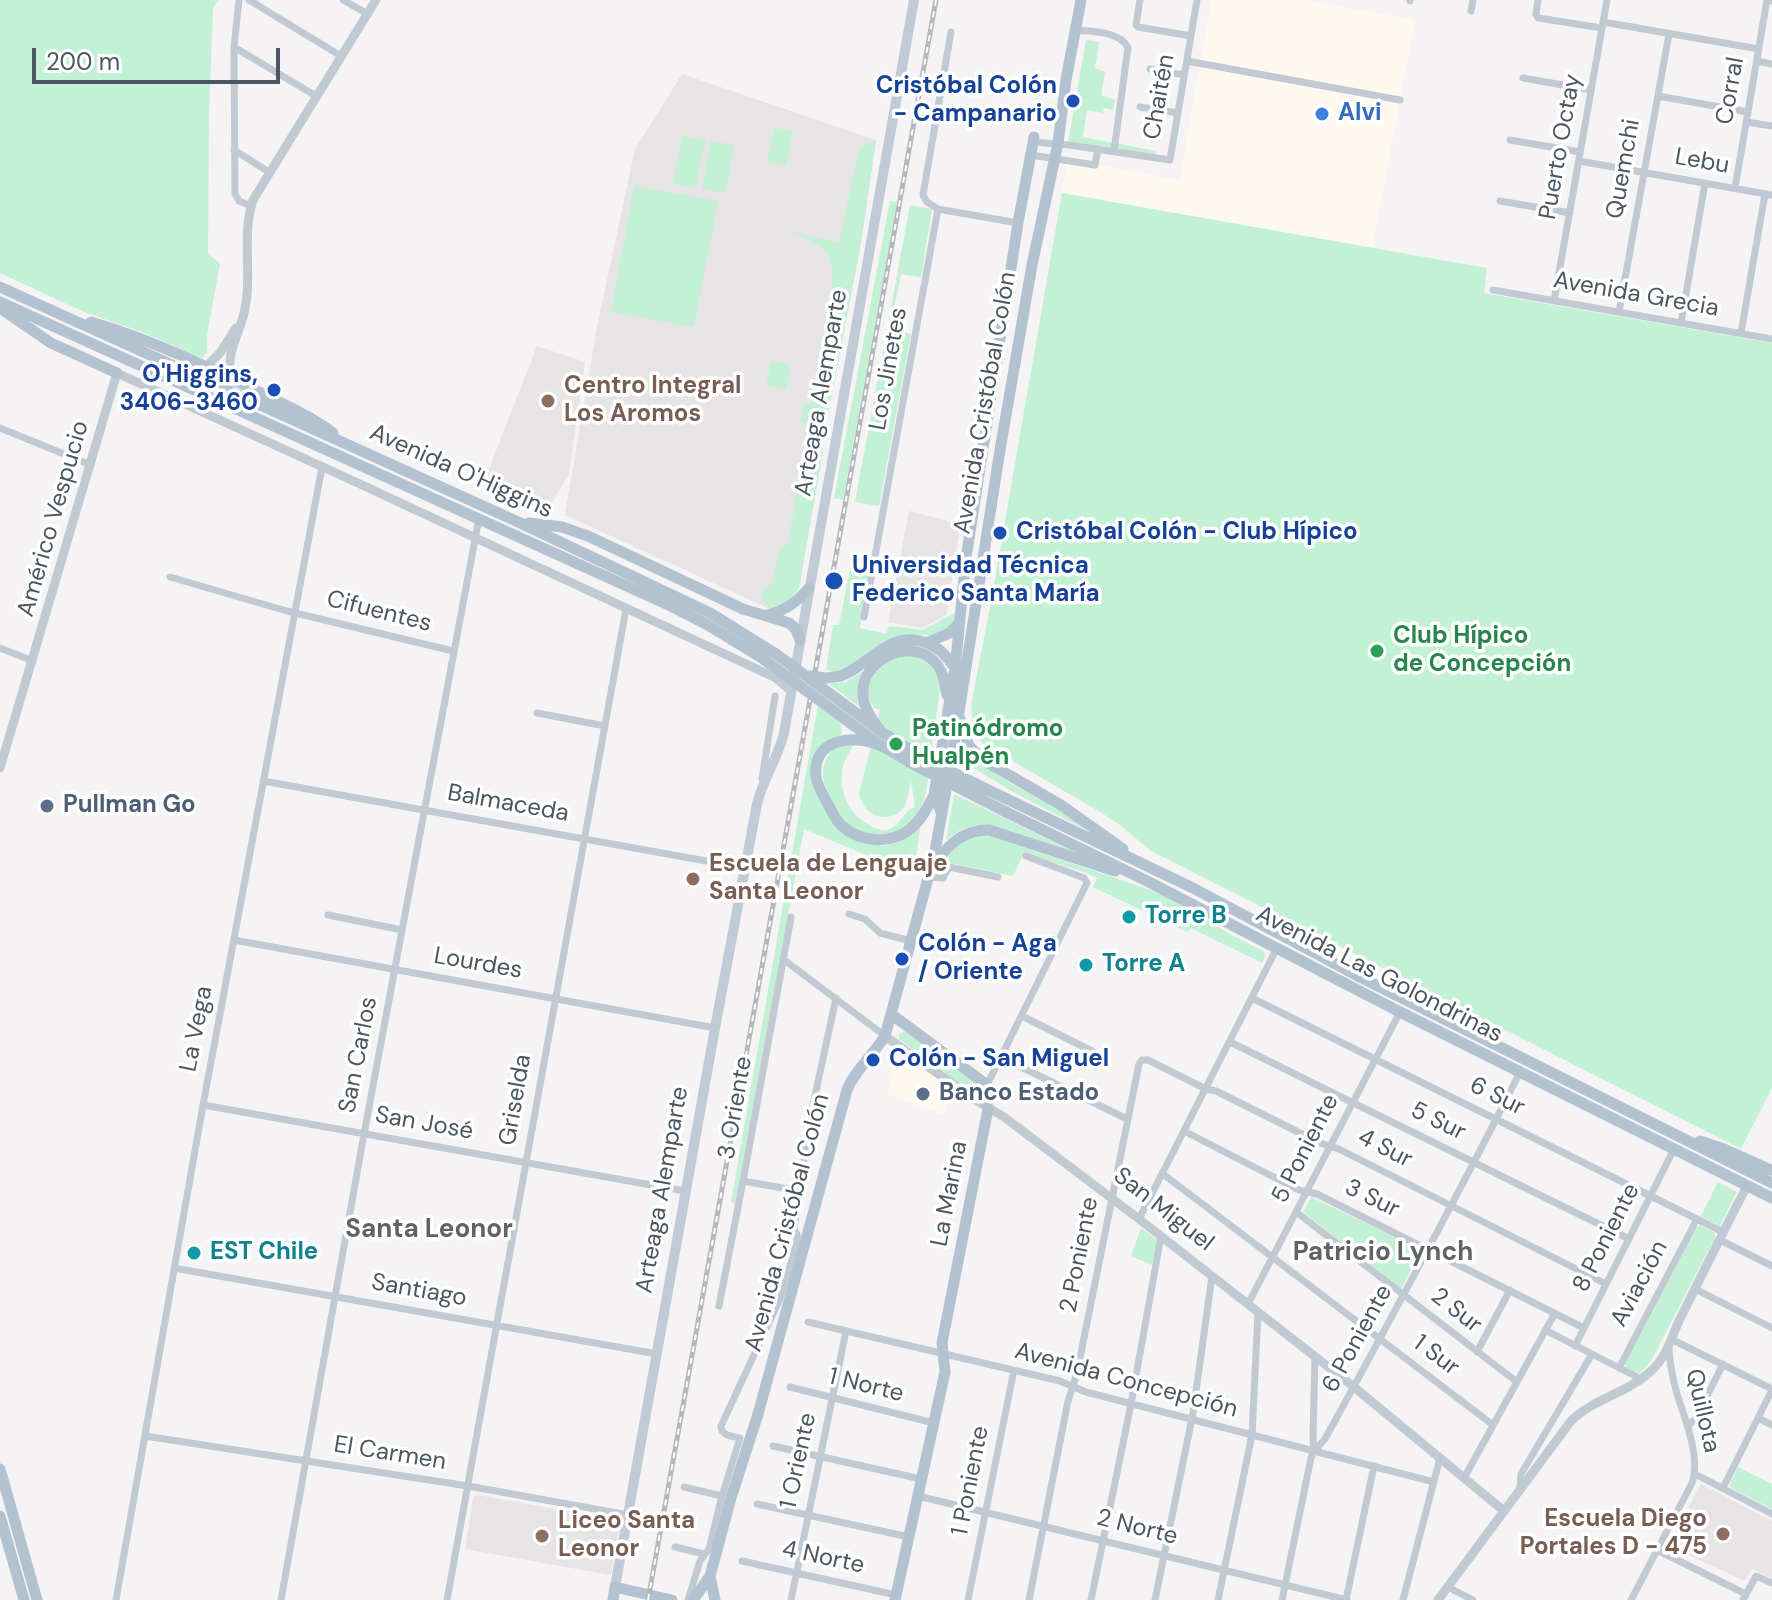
<!DOCTYPE html>
<meta charset="utf-8">
<style>
body{margin:0}
#map{position:relative;width:1772px;height:1600px;overflow:hidden;background:#f5f3f3;font-family:"DM Sans",sans-serif}
canvas{display:block}
.scale{position:absolute;left:32px;top:48px;width:248px;height:36px;box-sizing:border-box;border:4px solid #4a5661;border-top:0;padding-left:10px;font-size:24px;line-height:28px;white-space:nowrap;color:#4a5661;-webkit-text-stroke:6px #fff;paint-order:stroke}
</style>
<div id="map">
<canvas width="1772" height="1600"></canvas>
<div class="scale">200 m</div>
</div>
<script>
const c = document.querySelector('canvas').getContext('2d');
c.lineJoin = 'round';
function fill(path, color) {
  c.fillStyle = color;
  c.fill(path, 'evenodd');
}
function stroke(path, color, width, dash) {
  c.strokeStyle = color;
  c.lineWidth = width;
  c.lineCap = dash ? 'butt' : 'round';
  c.setLineDash(dash || []);
  c.stroke(path);
}
function write(font, color, halo, rows, align = 'center') {
  c.font = font + ' "DM Sans",sans-serif';
  c.lineWidth = 7;
  c.setLineDash([]);
  c.textBaseline = 'middle';
  c.strokeStyle = halo;
  c.fillStyle = color;
  for (const [text, x, y, turn = 0] of rows) {
    c.save();
    c.translate(x, y);
    c.rotate((+turn || 0) * Math.PI / 180);
    c.textAlign = isNaN(turn) ? turn : align;
    if (halo) c.strokeText(text, 0, 0);
    c.fillText(text, 0, 0);
    c.restore();
  }
}
const commercial = new Path2D(`
 M 1211,0 L 1305,0 L 1415,20 L 1372,249 L 1062,193 L 1067,159 L 1180,180 Z
 M 898,1051 L 953,1088 L 944,1115 L 887,1094 Z`);
const education = new Path2D(`
 M 682,74 L 876,140 L 861,243 L 823,441 L 814,441 L 813,450 L 823,451 L 799,588 L 772,610 L 565,515 L 597,327 L 635,149 Z
 M 537,346 L 585,362 L 569,474 L 549,508 L 485,479 Z
 M 909,511 L 961,524 L 946,615 L 922,628 L 888,622 Z
 M 1701,1484 L 1772,1521 L 1772,1578 L 1752,1569 L 1745,1581 L 1668,1546 Z
 M 478,1495 L 616,1520 L 620,1523 L 611,1575 L 465,1549 L 473,1497 Z`);
const green = new Path2D(`
 M 0,0 L 218,0 L 213,8 L 209,114 L 208,254 L 220,263 L 207,336 L 207,354 L 205,353 L 204,356 L 201,358 L 145,333 L 84,312 L 0,273 Z
 M 1086,40 L 1099,42 L 1095,68 L 1105,72 L 1101,95 L 1115,100 L 1113,110 L 1104,108 L 1103,113 L 1087,110 L 1083,137 L 1156,151 L 1155,158 L 1068,143 Z
 M 774,128 L 793,131 L 786,166 L 767,162 Z
 M 682,136 L 705,140 L 696,188 L 673,184 Z
 M 876,140 L 861,243 L 823,441 L 814,440 L 813,450 L 823,451 L 799,588 L 791,599 L 772,610 L 760,595 L 772,583 L 780,548 L 788,544 L 800,473 L 806,473 L 813,430 L 801,421 L 804,404 L 812,404 C 817,373 840,287 830,260 C 824,244 803,238 789,231 L 839,243 L 859,149 Z
 M 710,141 L 734,145 L 726,193 L 702,189 Z
 M 634,186 L 718,201 L 694,327 L 611,312 Z
 M 1062,193 L 1487,268 L 1484,293 L 1772,343 L 1772,1088 L 1741,1149 L 1151,851 L 1120,825 L 1097,810 L 983,744 C 972,732 971,716 972,700 L 991,602 Z
 M 890,201 L 897,202 L 843,500 L 834,498 Z
 M 910,205 L 932,209 L 921,277 L 901,274 L 890,330 L 911,334 L 879,506 L 855,502 Z
 M 771,362 L 790,364 L 786,389 L 766,386 Z
 M 852,559 L 871,563 L 860,628 L 886,634 L 889,626 L 923,630 L 960,610 C 951,641 933,634 909,635 C 901,636 887,641 879,645 C 862,654 848,681 826,669 L 833,625 L 839,625 Z
 M 912,655 C 931,663 935,667 940,688 C 937,712 933,737 930,762 C 928,778 927,796 920,810 C 905,840 863,844 841,819 C 838,814 835,807 833,802 C 821,780 817,766 836,746 L 854,744 C 849,753 842,763 842,773 C 840,795 850,814 869,825 C 874,828 880,831 887,830 C 900,827 903,811 915,807 L 911,781 C 909,789 908,800 904,807 C 903,810 897,814 894,815 C 877,822 863,810 859,794 L 880,710 L 874,708 L 866,692 C 874,669 887,658 912,655 Z
 M 864,670 L 857,687 L 858,706 L 829,684 L 846,682 Z
 M 818,705 L 841,723 L 842,734 L 826,743 L 813,768 L 837,826 L 852,839 L 883,846 L 900,842 L 920,828 L 914,875 L 804,829 L 735,1204 L 731,1202 Z
 M 964,745 C 983,774 1032,793 1061,811 C 1072,818 1082,826 1092,833 L 1013,792 L 960,760 Z
 M 954,794 L 1081,855 L 981,825 C 966,826 958,831 946,840 Z
 M 982,835 L 993,837 C 1044,854 1094,871 1145,888 C 1169,895 1200,915 1220,928 C 1234,937 1250,944 1264,952 L 1265,957 L 1262,963 L 1191,928 L 1187,932 L 1093,887 L 1097,878 L 1084,872 L 1024,853 L 1013,876 L 945,862 C 953,847 965,837 982,835 Z
 M 905,1031 L 979,1084 L 981,1087 L 978,1092 L 970,1091 L 899,1039 L 899,1034 Z
 M 1718,1182 L 1737,1192 L 1720,1226 L 1701,1216 Z
 M 1311,1197 L 1422,1250 L 1401,1289 L 1303,1212 Z
 M 1700,1225 L 1715,1233 L 1715,1238 L 1651,1361 L 1647,1367 L 1639,1373 L 1626,1368 L 1625,1364 L 1697,1227 Z
 M 1141,1228 L 1156,1239 L 1157,1245 L 1152,1265 L 1131,1256 Z
 M 1738,1467 L 1772,1484 L 1772,1509 L 1731,1488 L 1730,1484 Z`);
const minor = new Path2D(`
 M 239,0 L 234,47 L 235,194 L 239,201 L 251,206
 M 249,0 L 341,56
 M 343,0 L 368,14
 M 1140,0 L 1136,25 L 1138,27 L 1191,36
 M 1538,0 L 1536,14 L 1538,18 L 1602,28
 M 1410,1 L 1410,0
 M 1471,11 L 1473,0
 M 1603,22 L 1759,49
 M 1077,30 C 1093,32 1118,31 1128,47 L 1114,151
 M 951,32 L 923,195 L 927,202 L 938,209 L 1018,223
 M 234,47 L 316,96
 M 1187,61 L 1400,100
 M 1757,61 L 1772,64
 M 1150,69 L 1184,75
 M 1523,78 L 1591,90
 M 1658,96 L 1748,112
 M 1140,107 L 1178,113
 M 1746,122 L 1772,126
 M 1510,140 L 1580,152
 M 1033,142 L 1069,145 L 1170,160 L 1197,0
 M 234,150 L 269,172
 M 1031,155 L 1095,165 L 1098,149
 M 1579,161 L 1772,195
 M 1735,188 L 1767,0 L 1772,1
 M 1500,201 L 1570,213
 M 1493,290 L 1772,339
 M 1554,301 L 1607,0
 M 1619,312 L 1669,34
 M 1681,323 L 1705,183
 M 1741,333 L 1765,194
 M 0,428 L 91,465
 M 170,577 L 287,611 L 453,651
 M 864,617 L 938,209
 M 0,648 L 33,661
 M 537,713 L 605,726
 M 762,779 L 775,696
 M 263,781 L 745,868
 M 930,877 L 943,878 L 949,867 L 998,877
 M 849,914 L 865,919 L 880,933 L 911,941
 M 328,915 L 402,930
 M 234,940 L 715,1028
 M 783,959 L 885,1036
 M 1252,998 L 1723,1232
 M 1022,1016 L 1102,1056
 M 1230,1042 L 1629,1239
 M 1001,1057 L 1127,1119
 M 987,1085 L 1087,883 L 1084,878 L 1026,856
 M 203,1105 L 685,1191
 M 1184,1131 L 1299,1190 L 1317,1194 L 1584,1328
 M 1163,1174 L 1493,1425
 M 743,1181 L 799,1191
 M 1296,1212 L 1517,1382
 M 1139,1219 L 1277,948
 M 1720,1240 L 1772,1266
 M 174,1268 L 657,1354
 M 1695,1289 L 1772,1328
 M 1248,1304 L 1400,1012
 M 719,1306 L 743,1181 L 791,917
 M 808,1322 L 1060,1381 L 1086,1392 L 1434,1482
 M 1545,1330 L 1641,1379
 M 1671,1339 L 1772,1389
 M 1575,1346 L 1674,1149
 M 1477,1352 L 1510,1290
 M 1619,1368 L 1697,1219
 M 790,1387 L 934,1423
 M 1758,1418 L 1772,1425
 M 1688,1426 L 1696,1418 L 1723,1364
 M 145,1436 L 468,1486 L 628,1515
 M 773,1446 L 921,1479
 M 1314,1451 L 1325,1439 C 1392,1317 1458,1196 1520,1072
 M 1695,1474 L 1772,1514
 M 1464,1478 L 1555,1313
 M 684,1487 L 722,1496
 M 1723,1488 L 1772,1390
 M 1520,1490 L 1521,1474 L 1592,1354
 M 918,1496 L 1347,1600
 M 757,1504 L 909,1537
 M 675,1547 L 704,1554
 M 1657,1550 L 1746,1594
 M 742,1561 L 896,1595
 M 1448,1587 L 1473,1600
 M 116,1600 L 203,1105 L 322,467
 M 281,1600 L 364,1134 L 479,518
 M 447,1600 L 626,609
 M 688,1600 L 700,1561 L 709,1549 L 722,1496 L 740,1438 C 732,1436 721,1436 721,1426 L 780,1299 L 797,1243 L 797,1234 L 794,1230 L 810,1119 L 836,998
 M 791,1600 L 846,1331
 M 968,1600 L 1014,1370
 M 1029,1600 L 1068,1401 L 1077,1373 L 1139,1064 L 1142,1060 L 1148,1060 L 1206,1089 L 1216,1091 L 1320,1143 L 1339,1149 L 1606,1284
 M 1091,1600 L 1131,1404 L 1161,1236
 M 1155,1600 L 1193,1413 L 1212,1276
 M 1218,1600 L 1252,1435 L 1258,1312
 M 1282,1600 L 1311,1458 L 1314,1451 L 1313,1438 L 1315,1356
 M 1346,1600 L 1374,1466
 M 1403,1600 L 1440,1458
 M 1631,1600 L 1692,1483 C 1701,1457 1685,1420 1677,1394 C 1673,1380 1670,1365 1669,1349
 M 1743,1600 L 1756,1576 L 1772,1583`);
const tertiary = new Path2D(`
 M 205,368 L 220,353 L 236,328
 M 232,379 C 224,357 239,335 244,313 C 253,277 241,236 253,200 L 376,0
 M 0,768 L 117,373 L 360,484 L 776,678 L 791,691
 M 885,1036 L 974,1099 L 1004,1117 L 1139,1219 L 1354,1387 L 1504,1511
 M 1438,1600 L 1571,1421 C 1593,1399 1627,1393 1650,1372 C 1669,1355 1671,1335 1683,1313 C 1704,1271 1725,1228 1747,1186`);
const secondary = new Path2D(`
 M 615,1587 L 715,1028 L 757,804 C 763,779 778,758 784,733 L 914,0`);
const primary = new Path2D(`
 M 0,287 L 516,521 L 710,613 L 776,654
 M 0,302 L 673,607
 M 0,308 L 51,343 L 117,373
 M 91,322 C 150,339 208,367 263,394 C 287,406 312,417 333,433
 M 529,523 L 562,527 L 588,536 L 743,609 L 789,623 L 796,629 L 800,640
 M 767,615 C 785,611 797,602 809,588
 M 926,643 L 950,633 L 959,623
 M 841,676 C 871,664 890,629 927,643 C 940,648 948,657 955,668
 M 960,719 L 969,746 L 983,760 L 1061,805 L 1123,849
 M 879,729 C 872,720 864,709 863,696 C 859,659 915,633 938,666 C 944,674 945,685 947,695
 M 911,763 C 901,757 890,749 879,745 C 853,734 812,739 816,776 C 817,786 823,795 828,804 C 832,812 835,819 841,825 C 859,842 890,845 909,830 C 921,821 927,808 934,795
 M 986,789 L 1193,888 L 1356,975 L 1772,1183
 M 1006,812 L 1149,882 L 1400,1012 L 1772,1198
 M 942,814 L 934,795 L 955,669 L 966,558 L 1018,223 L 1034,137
 M 936,863 C 949,843 964,830 989,830 L 1115,871
 M 891,1014 L 987,1085 L 985,1095 L 988,1109 L 942,1343 L 945,1372 L 895,1600
 M 1700,1141 L 1724,1149 L 1771,1170
 M 0,1469 L 37,1600
 M 0,1516 L 24,1600
 M 710,1576 L 715,1600
 M 613,1600 L 615,1587 L 672,1600
 M 693,1600 L 710,1576 L 731,1498 L 758,1414 L 847,1090 C 855,1070 874,1054 885,1036 L 924,893 L 934,857 L 952,757 L 1000,450 L 1032,265 L 1058,143 L 1066,80 L 1081,0`);
const rail = new Path2D(`
 M 648,1600 L 936,0`);
const primaryBridge = new Path2D(`
 M 673,607 L 708,625 L 762,658 L 880,745
 M 776,654 L 883,733 L 922,757 L 986,789
 M 809,676 L 827,678 L 841,676
 M 911,763 L 1006,812`);
const markers = [
 [1073,101,8,"#1a4fb4"],
 [1322,114,8,"#3f7fe0"],
 [274,390,8,"#1a4fb4"],
 [548,401,8,"#8d6e63"],
 [1000,533,8,"#1a4fb4"],
 [834,581,10,"#1a4fb4"],
 [1377,651,8,"#2e9e5b"],
 [896,744,8,"#2e9e5b"],
 [47,806,8,"#5c6f8a"],
 [693,879,8,"#8d6e63"],
 [1129,917,8,"#0f9aa8"],
 [902,959,8,"#1a4fb4"],
 [1086,965,8,"#0f9aa8"],
 [873,1060,8,"#1a4fb4"],
 [923,1094,8,"#5c6f8a"],
 [194,1253,8,"#0f9aa8"],
 [1723,1534,8,"#8d6e63"],
 [542,1536,8,"#8d6e63"]
];
const transitNames = [
 ["Cristóbal Colón",1057,87,"right"],
 ["- Campanario",1057,115,"right"],
 ["O'Higgins,",258,376,"right"],
 ["3406-3460",258,404,"right"],
 ["Cristóbal Colón - Club Hípico",1016,533],
 ["Universidad Técnica",852,567],
 ["Federico Santa María",852,595],
 ["Colón - Aga",918,945],
 ["/ Oriente",918,973],
 ["Colón - San Miguel",889,1060]
];
const streetNames = [
 ["Corral",1731,91,-80],
 ["Chaitén",1160,97,-80],
 ["Puerto Octay",1561,147,-80],
 ["Lebu",1702,162,10],
 ["Quemchi",1624,169,-80],
 ["Avenida Grecia",1636,295,10],
 ["Los Jinetes",889,369,-80],
 ["Arteaga Alemparte",822,393,-80],
 ["Avenida Cristóbal Colón",986,403,-80],
 ["Avenida O'Higgins",461,472,24],
 ["Américo Vespucio",54,519,-74],
 ["Cifuentes",379,612,14],
 ["Balmaceda",508,804,10],
 ["Lourdes",478,964,10],
 ["Avenida Las Golondrinas",1379,975,27],
 ["La Vega",197,1029,-79],
 ["San Carlos",359,1055,-79],
 ["6 Sur",1497,1097,26],
 ["Griselda",516,1100,-80],
 ["3 Oriente",736,1108,-80],
 ["5 Sur",1438,1122,26],
 ["San José",424,1124,10],
 ["5 Poniente",1306,1149,-63],
 ["4 Sur",1385,1149,27],
 ["Arteaga Alemparte",663,1190,-80],
 ["La Marina",950,1194,-79],
 ["3 Sur",1372,1199,26],
 ["San Miguel",1163,1210,38],
 ["Avenida Cristóbal Colón",788,1223,-75],
 ["8 Poniente",1607,1238,-63],
 ["2 Poniente",1080,1255,-79],
 ["Aviación",1640,1284,-62],
 ["Santiago",419,1291,10],
 ["2 Sur",1456,1311,38],
 ["6 Poniente",1358,1339,-61],
 ["1 Sur",1436,1356,37],
 ["Avenida Concepción",1126,1381,15],
 ["1 Norte",866,1386,14],
 ["Quillota",1702,1411,77],
 ["El Carmen",390,1454,9],
 ["1 Oriente",799,1461,-78],
 ["1 Poniente",971,1481,-79],
 ["2 Norte",1137,1528,14],
 ["4 Norte",823,1558,12]
];
const shopNames = [
 ["Alvi",1338,114]
];
const educationNames = [
 ["Centro Integral",564,387],
 ["Los Aromos",564,415],
 ["Escuela de Lenguaje",709,865],
 ["Santa Leonor",709,893],
 ["Escuela Diego",1707,1520,"right"],
 ["Portales D - 475",1707,1548,"right"],
 ["Liceo Santa",558,1522],
 ["Leonor",558,1550]
];
const leisureNames = [
 ["Club Hípico",1393,637],
 ["de Concepción",1393,665],
 ["Patinódromo",912,730],
 ["Hualpén",912,758]
];
const serviceNames = [
 ["Pullman Go",63,806],
 ["Banco Estado",939,1094]
];
const cultureNames = [
 ["Torre B",1145,917],
 ["Torre A",1102,965],
 ["EST Chile",210,1253]
];
const neighbourhoodNames = [
 ["Santa Leonor",429,1230],
 ["Patricio Lynch",1383,1253]
];
fill(commercial, '#fdf9ef');
fill(education, '#e6e4e5');
fill(green, '#c3f1d5');
stroke(minor, '#c1cad2', 7);
stroke(tertiary, '#c1cad2', 9);
stroke(secondary, '#c1cbd6', 10);
stroke(primary, '#b3c2d1', 11);
stroke(rail, '#b5b8bd', 5);
stroke(rail, '#fff', 2, [6]);
stroke(primaryBridge, '#b3c2d1', 11);
for (const [x, y, r, color] of markers) {
  const dot = new Path2D();
  dot.arc(x, y, r, 0, 2 * Math.PI);
  c.fillStyle = color;
  c.fill(dot);
  stroke(dot, '#fff', 3);
}
write('bold 24px', '#164399', '#fff', transitNames, 'left');
write('24px', '#4a5661', '#fff', streetNames);
write('bold 24px', '#366cbe', '#fff', shopNames, 'left');
write('bold 24px', '#785e54', '#fff', educationNames, 'left');
write('bold 24px', '#27864d', '#fff', leisureNames, 'left');
write('bold 24px', '#4e5e75', '#fff', serviceNames, 'left');
write('bold 24px', '#0d838f', '#fff', cultureNames, 'left');
write('bold 26px', '#5f6368', '#fff', neighbourhoodNames);
</script>
